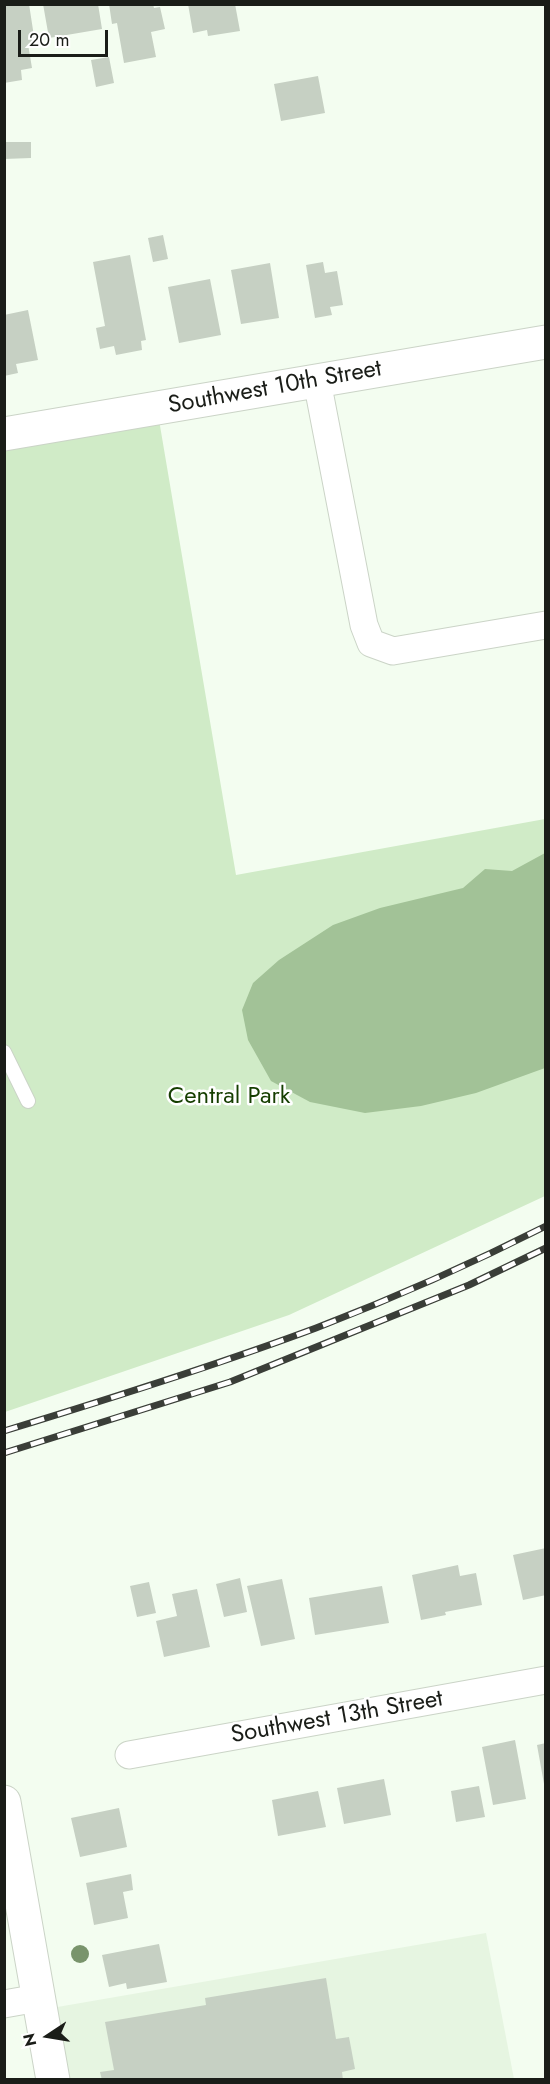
<!DOCTYPE html>
<style>
body{margin:0}
#map{position:relative;width:550px;height:2084px;overflow:hidden;background:#f3fdf0;font-family:Jost,sans-serif}
canvas{display:block}
.frame{position:absolute;inset:0;border:6px solid #1a1d18;pointer-events:none}
.north{position:absolute;left:18px;top:2006px;width:60px;height:60px;-webkit-text-stroke:4px #fff;paint-order:stroke;rotate:258deg;font-size:16px;font-weight:700;line-height:24px;text-align:center;color:#1a1d18}
.north::after{content:'';display:block;margin:auto;width:21px;height:27px;background:#1a1d18;clip-path:polygon(50% 0,100% 100%,50% 72%,0 100%)}
.scale{position:absolute;left:18px;top:30px;width:90px;height:27px;box-sizing:border-box;border:3px solid #1a1d18;border-top:0;padding-left:8px;font-size:18px;line-height:21px;white-space:nowrap;color:#1a1d18;-webkit-text-stroke:4px #fff;paint-order:stroke}
</style>
<div id="map">
<canvas width="550" height="2084"></canvas>
<div class="frame"></div>
<div class="north">N</div>
<div class="scale">20 m</div>
</div>
<script>
const c = document.querySelector('canvas').getContext('2d');
c.lineJoin = 'round';
function fill(path, color) {
  c.fillStyle = color;
  c.fill(path, 'evenodd');
}
function stroke(path, color, width, dash) {
  c.strokeStyle = color;
  c.lineWidth = width;
  c.lineCap = dash ? 'butt' : 'round';
  c.setLineDash(dash || []);
  c.stroke(path);
}
function write(font, color, halo, rows, align = 'center') {
  c.font = font + ' Jost,sans-serif';
  c.lineWidth = 5;
  c.setLineDash([]);
  c.textBaseline = 'middle';
  c.strokeStyle = halo;
  c.fillStyle = color;
  for (const [text, x, y, turn = 0] of rows) {
    c.save();
    c.translate(x, y);
    c.rotate((+turn || 0) * Math.PI / 180);
    c.textAlign = isNaN(turn) ? turn : align;
    if (halo) c.strokeText(text, 0, 0);
    c.fillText(text, 0, 0);
    c.restore();
  }
}
const built = new Path2D(`
 M 486,1933 L 514,2079 L 53,2079 L 40,2010 Z`);
const green = new Path2D(`
 M 157,408 L 236,875 L 545,819 L 545,1196 L 289,1315 L 5,1412 L 5,434 Z`);
const water = new Path2D(`
 M 545,853 L 545,1068 L 476,1093 L 421,1106 L 365,1113 L 310,1102 L 271,1081 L 248,1040 L 242,1010 L 253,983 L 279,960 L 333,925 L 380,908 L 463,888 L 485,869 L 512,871 Z`);
const building = new Path2D(`
 M 4,4 L 29,4 L 35,43 L 28,44 L 32,68 L 21,70 L 22,80 L 4,83 Z
 M 43,4 L 98,4 L 102,29 L 49,38 Z
 M 109,4 L 153,4 L 154,8 L 160,7 L 165,29 L 151,32 L 156,57 L 124,63 L 117,23 L 112,24 Z
 M 188,4 L 235,4 L 240,31 L 208,36 L 207,30 L 193,33 Z
 M 109,57 L 114,83 L 96,87 L 91,60 Z
 M 318,76 L 325,113 L 281,121 L 274,84 Z
 M 4,142 L 31,142 L 31,158 L 4,159 Z
 M 163,235 L 168,259 L 153,262 L 148,238 Z
 M 130,255 L 146,340 L 141,341 L 142,350 L 116,355 L 114,346 L 100,349 L 96,328 L 105,326 L 93,262 Z
 M 323,262 L 325,273 L 337,271 L 343,305 L 330,307 L 332,315 L 315,318 L 306,265 Z
 M 270,263 L 279,318 L 241,324 L 231,270 Z
 M 210,279 L 221,335 L 179,343 L 168,287 Z
 M 28,310 L 38,360 L 16,364 L 18,373 L 4,376 L 4,315 Z
 M 546,1548 L 546,1595 L 523,1600 L 513,1555 Z
 M 458,1565 L 460,1576 L 476,1573 L 482,1605 L 445,1612 L 446,1615 L 421,1620 L 412,1575 Z
 M 240,1578 L 247,1612 L 224,1617 L 216,1584 Z
 M 282,1579 L 295,1639 L 261,1646 L 247,1586 Z
 M 149,1582 L 156,1613 L 137,1617 L 130,1586 Z
 M 382,1586 L 389,1623 L 315,1635 L 309,1598 Z
 M 197,1589 L 210,1647 L 164,1657 L 156,1621 L 177,1616 L 172,1594 Z
 M 515,1740 L 526,1799 L 493,1805 L 482,1747 Z
 M 546,1743 L 546,1784 L 544,1784 L 537,1745 Z
 M 384,1779 L 391,1815 L 344,1824 L 337,1788 Z
 M 479,1786 L 485,1817 L 456,1822 L 451,1791 Z
 M 318,1791 L 326,1827 L 278,1836 L 272,1800 Z
 M 119,1808 L 127,1847 L 80,1857 L 71,1818 Z
 M 131,1874 L 133,1890 L 123,1892 L 128,1918 L 94,1925 L 86,1883 Z
 M 159,1944 L 167,1982 L 127,1989 L 126,1983 L 109,1987 L 102,1955 Z
 M 326,1978 L 336,2039 L 349,2037 L 355,2069 L 342,2072 L 343,2080 L 102,2080 L 100,2072 L 114,2070 L 105,2022 L 206,2005 L 205,1998 Z`);
const lane = new Path2D(`
 M 4,1052 L 28,1101`);
const street = new Path2D(`
 M 317,381 L 364,625 L 371,643 L 393,651 L 546,625
 M 129,1755 L 546,1680
 M 4,2004 L 38,1998`);
const secondary = new Path2D(`
 M 4,434 L 546,342
 M 4,1802 L 53,2080`);
const rail = new Path2D(`
 M 4,1431 C 109,1399 214,1366 316,1328 C 394,1298 471,1264 546,1226
 M 4,1453 L 230,1382 L 469,1285 L 546,1248`);
const trees = [
 [80,1954]
];
const streetNames = [
 ["Southwest 10th Street",275,388,-10],
 ["Southwest 13th Street",337,1718,-10]
];
const parkNames = [
 ["Central Park",229,1097]
];
fill(built, '#e6f5e1');
fill(green, '#d0ebc7');
fill(water, '#a2c297');
fill(building, '#c6d0c3');
stroke(lane, '#cbd4c7', 16);
stroke(street, '#cbd4c7', 29);
stroke(secondary, '#cbd4c7', 35);
stroke(lane, '#fff', 14);
stroke(street, '#fff', 27);
stroke(secondary, '#fff', 33);
stroke(rail, '#3a3e38', 7);
stroke(rail, '#fff', 4.5, [14]);
c.fillStyle = '#79946c';
for (const [x, y] of trees) {
  c.beginPath();
  c.arc(x, y, 9, 0, 2 * Math.PI);
  c.fill();
}
write('24px', '#1a1d18', '#fff', streetNames);
write('24px', '#153e00', '#fff', parkNames);
</script>
